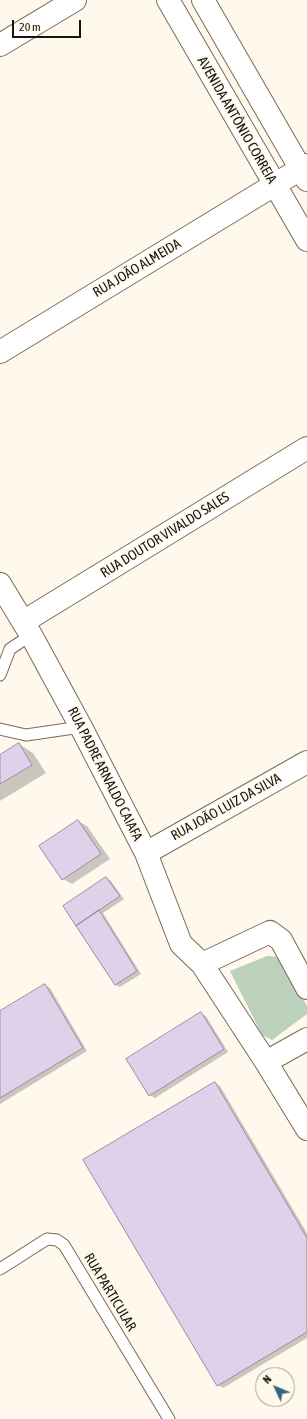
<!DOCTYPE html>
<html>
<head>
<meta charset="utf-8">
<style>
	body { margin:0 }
	#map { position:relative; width:307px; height:1419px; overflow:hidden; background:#fef8ed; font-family:"Asap Condensed",sans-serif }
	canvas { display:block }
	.north { position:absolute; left:255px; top:1367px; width:40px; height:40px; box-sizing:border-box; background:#fef8ed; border:1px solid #a39d93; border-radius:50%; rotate:314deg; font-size:11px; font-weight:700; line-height:16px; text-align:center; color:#1a150c }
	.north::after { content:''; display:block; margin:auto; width:14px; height:18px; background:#336683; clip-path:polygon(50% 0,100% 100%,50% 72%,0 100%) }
	.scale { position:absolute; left:12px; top:20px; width:69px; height:18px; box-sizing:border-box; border:2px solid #1a150c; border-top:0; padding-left:5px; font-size:12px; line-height:14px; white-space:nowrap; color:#1a150c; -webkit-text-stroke:3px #fef8ed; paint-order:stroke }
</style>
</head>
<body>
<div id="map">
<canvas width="307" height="1419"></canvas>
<div class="north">N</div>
<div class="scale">20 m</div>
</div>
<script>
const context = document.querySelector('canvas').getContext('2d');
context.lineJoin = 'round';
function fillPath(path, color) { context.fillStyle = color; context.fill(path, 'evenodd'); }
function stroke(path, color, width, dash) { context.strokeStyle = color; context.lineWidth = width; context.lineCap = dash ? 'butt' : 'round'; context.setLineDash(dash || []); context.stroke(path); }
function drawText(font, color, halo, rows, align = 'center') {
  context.font = font + ' "Asap Condensed",sans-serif'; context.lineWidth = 3; context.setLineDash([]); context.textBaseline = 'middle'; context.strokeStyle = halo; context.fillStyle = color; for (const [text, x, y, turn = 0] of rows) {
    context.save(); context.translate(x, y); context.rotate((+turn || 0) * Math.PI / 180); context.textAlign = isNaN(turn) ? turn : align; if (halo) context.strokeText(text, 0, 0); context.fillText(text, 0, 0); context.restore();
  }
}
const green = new Path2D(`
	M267,956L281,957L307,1006V1014L272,1040L262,1035L230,971Z`);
const shadow = new Path2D(`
	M19,744L33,753L46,773L0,801V756Z
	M78,821L87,826L110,859L72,884L63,879Z
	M107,878L111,881L124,899L103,913L141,974L120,987L115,985L64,907Z
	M45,985L50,988L87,1051L0,1104V1012Z
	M201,1014L206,1016L228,1052L155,1098L150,1095Z
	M215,1083L220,1086L307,1233V1338L223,1388L218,1385Z`);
const building = new Path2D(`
	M19,743L32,765L0,784V755Z
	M78,820L101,854L62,880L39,846Z
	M106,877L120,896L76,926L63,906Z
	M99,910L137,971L115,985L76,926Z
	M45,984L83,1048L0,1098V1011Z
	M201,1012L224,1049L149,1096L126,1059Z
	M215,1082L307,1238V1332L217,1386L83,1160Z`);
const lane = new Path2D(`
	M0,675L10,649L31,635
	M0,729L26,735L81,727
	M0,1269L47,1239L57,1240L64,1245L169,1419`);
const street = new Path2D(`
	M0,352L307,165
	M0,584L31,635L81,727L146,853L181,944L202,964L266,1062L307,1129
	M23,622L307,448
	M146,853L307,762
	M202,964L270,932L281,940L307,988
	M266,1062L307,1039`);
const secondary = new Path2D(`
	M168,0L307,240
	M203,0L307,180
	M0,45L75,0`);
const streetNames = [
	["AVENIDA ANTÔNIO CORREIA",237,120,60],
	["RUA JOÃO ALMEIDA",137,268,-31],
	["RUA DOUTOR VIVALDO SALES",165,535,-32],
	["RUA PADRE ARNALDO CAIAFA",105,774,63],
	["RUA JOÃO LUIZ DA SILVA",226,807,-29],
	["RUA PARTICULAR",110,1292,59]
];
fillPath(green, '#bbd1bb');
fillPath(shadow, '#0003');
fillPath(building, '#e0d0ea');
stroke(building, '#9b8ca4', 1);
stroke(lane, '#796b54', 13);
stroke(street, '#796b54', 24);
stroke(secondary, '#796b54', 24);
stroke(lane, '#fff', 11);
stroke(street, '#fff', 22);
stroke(secondary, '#fff', 22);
drawText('14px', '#1a150c', '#fef8ed', streetNames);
</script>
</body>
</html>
